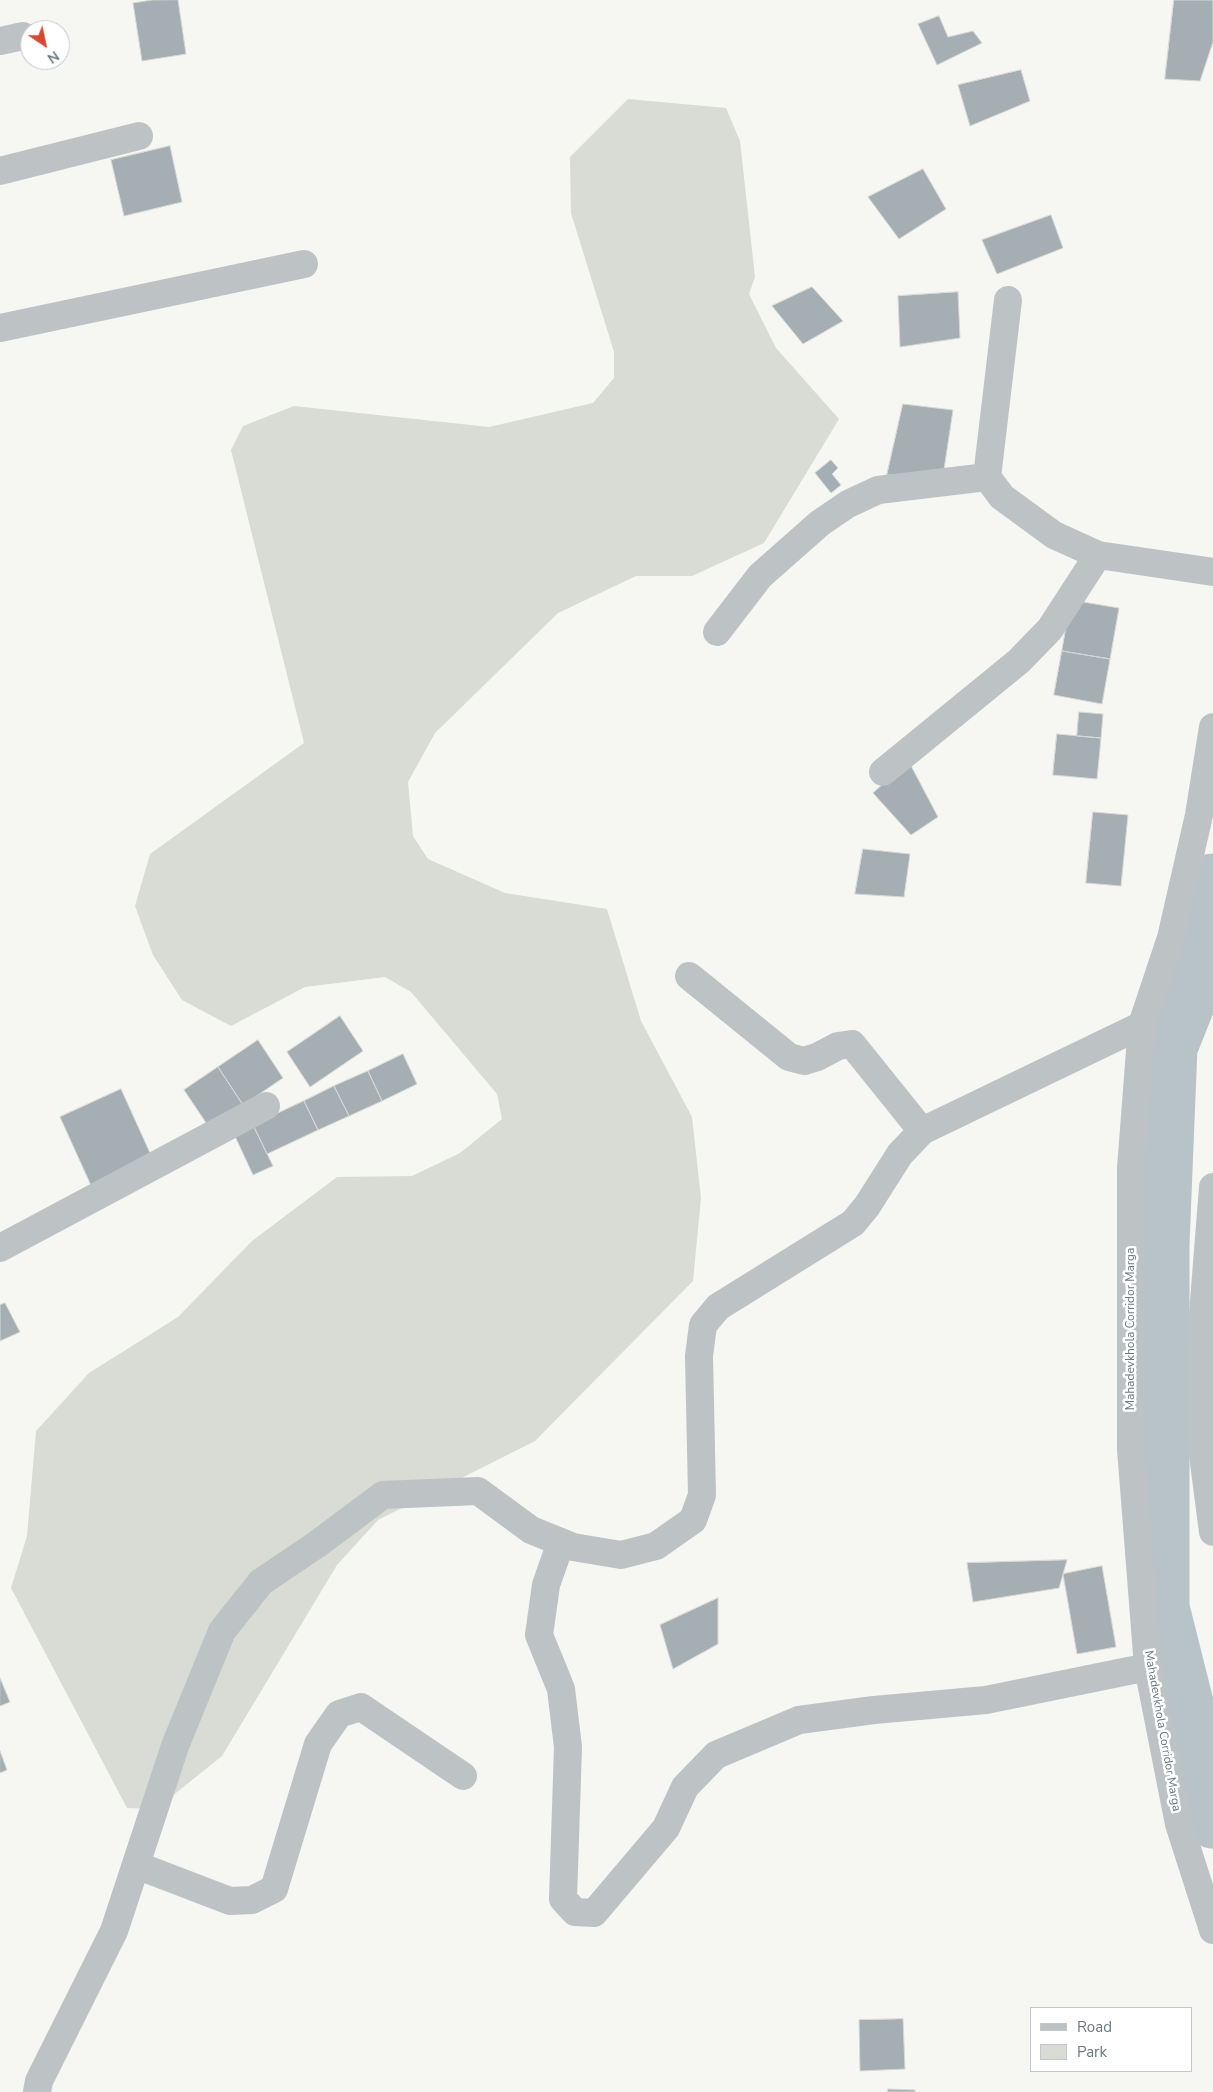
<!DOCTYPE html>
<html>
<head>
<meta charset="utf-8">
<style>
	body { margin:0 }
	#map { position:relative; width:1213px; height:2092px; overflow:hidden; background:#f6f6f3; font-family:"Nunito Sans",sans-serif }
	canvas { display:block }
	.legend { position:absolute; left:1030px; top:2007px; width:162px; height:65px; box-sizing:border-box; background:#fff; border:1px solid #c2c9cd; margin:0; padding:6px 9px; list-style:none; font-size:15px; color:#677982 }
	.legend li { display:flex; align-items:center; gap:10px; height:25px }
	.legend b { width:25px; border:1px solid #c2c9cd }
	.north { position:absolute; left:20px; top:20px; width:50px; height:50px; box-sizing:border-box; background:#fff; border:1px solid #c2c9cd; border-radius:50%; rotate:146deg; font-size:14px; font-weight:700; line-height:20px; text-align:center; color:#677982 }
	.north::after { content:''; display:block; margin:auto; width:18px; height:22px; background:#d54933; clip-path:polygon(50% 0,100% 100%,50% 72%,0 100%) }
</style>
</head>
<body>
<div id="map">
<canvas width="1213" height="2092"></canvas>
<ul class="legend">
<li><b style="height:6px;background:#bdc2c4"></b>Road</li>
<li><b style="height:14px;background:#d8dcd4"></b>Park</li>
</ul>
<div class="north">N</div>
</div>
<script>
const context = document.querySelector('canvas').getContext('2d');
context.lineJoin = 'round';
function fillPath(path, color) { context.fillStyle = color; context.fill(path, 'evenodd'); }
function stroke(path, color, width, dash) { context.strokeStyle = color; context.lineWidth = width; context.lineCap = dash ? 'butt' : 'round'; context.setLineDash(dash || []); context.stroke(path); }
function drawText(font, color, halo, rows, align = 'center') {
  context.font = font + ' "Nunito Sans",sans-serif'; context.lineWidth = 5; context.setLineDash([]); context.textBaseline = 'middle'; context.strokeStyle = halo; context.fillStyle = color; for (const [text, x, y, turn = 0] of rows) {
    context.save(); context.translate(x, y); context.rotate((+turn || 0) * Math.PI / 180); context.textAlign = isNaN(turn) ? turn : align; if (halo) context.strokeText(text, 0, 0); context.fillText(text, 0, 0); context.restore();
  }
}
const green = new Path2D(`
	M628,99L726,108L740,141L755,277L749,294L776,348L839,419L764,543L692,576H636L558,613L435,733L408,782L413,836L428,859L505,893L607,909L641,1021L692,1117L701,1198L693,1281L535,1441L378,1520L337,1565L222,1756L156,1809L127,1808L11,1588L27,1536L36,1431L89,1373L178,1317L252,1241L337,1177L412,1176L460,1153L502,1119L497,1094L411,992L385,977L305,987L231,1026L182,1000L153,955L135,906L150,854L304,743L231,450L243,426L294,406L489,427L593,403L614,378V352L571,213L570,157Z`);
const river = new Path2D(`
	M1213,883L1194,982L1168,1047L1160,1244V1608L1213,1819`);
const building = new Path2D(`
	M178,0L186,54L142,61L133,3L152,0Z
	M1174,0H1213V42L1200,81L1165,79Z
	M939,16L948,37L973,31L982,43L937,65L918,24Z
	M1021,70L1030,101L970,126L958,85Z
	M170,146L182,202L124,216L111,160Z
	M923,169L946,209L899,239L868,197Z
	M1051,215L1063,248L997,274L982,240Z
	M812,287L843,321L803,344L772,306Z
	M958,292L960,338L900,347L898,296Z
	M903,404L953,410L943,476L887,475Z
	M831,460L838,468L832,474L841,485L831,493L815,473Z
	M1071,600L1119,608L1110,659L1062,651Z
	M1062,651L1110,659L1102,704L1054,695Z
	M1079,712L1103,714L1101,738L1077,736Z
	M1057,734L1101,738L1097,779L1053,775Z
	M909,762L938,817L911,835L873,793Z
	M1093,812L1128,815L1121,886L1086,883Z
	M863,849L910,854L904,897L855,894Z
	M340,1016L363,1051L310,1087L287,1052Z
	M258,1040L283,1078L243,1105L218,1067Z
	M403,1054L417,1084L382,1101L368,1071Z
	M218,1067L243,1105L209,1127L184,1090Z
	M368,1071L382,1101L349,1116L334,1086Z
	M334,1086L349,1116L318,1130L304,1101Z
	M121,1089L155,1164L94,1192L60,1117Z
	M304,1101L318,1130L267,1154L253,1125Z
	M253,1125L273,1166L253,1175L234,1134Z
	M5,1303L20,1332L0,1341V1305Z
	M1067,1560L1059,1588L973,1602L967,1563Z
	M1102,1566L1116,1647L1077,1654L1063,1574Z
	M718,1598V1644L673,1669L660,1625Z
	M0,1678L10,1702L0,1706Z
	M0,1751L7,1770L0,1773Z
	M903,2019L905,2069L860,2071L859,2020Z
	M888,2089L915,2090V2092H888Z`);
const street = new Path2D(`
	M0,41L23,36
	M0,171L139,136
	M1008,300L987,477L1002,497L1054,535L1098,555L1213,572
	M0,328L304,264
	M717,632L760,576L820,523L848,504L878,490L987,477
	M1213,727L1199,815L1171,938L1142,1025L1131,1168V1449L1148,1667L1179,1824L1213,1930
	M883,772L1019,661L1050,629L1098,555
	M689,976L789,1057L804,1061L817,1057L838,1046L852,1044L922,1131
	M1213,1187L1200,1352V1432L1213,1532
	M0,1248L266,1106
	M561,1542L546,1585L539,1635L561,1689L568,1747L563,1899L575,1912L594,1913L666,1828L685,1787L716,1755L799,1720L874,1710L986,1700L1148,1667
	M136,1865L230,1901L252,1900L274,1889L318,1744L339,1714L361,1707L463,1776
	M37,2092L39,2081L114,1931L175,1746L222,1631L261,1582L316,1545L383,1495L478,1491L531,1530L573,1547L621,1555L656,1546L693,1520L702,1495L699,1356L703,1325L718,1307L853,1223L867,1206L900,1154L922,1131L1142,1025`);
const streetNames = [
	["Mahadevkhola Corridor Marga",1131,1329,-90],
	["Mahadevkhola Corridor Marga",1162,1731,80]
];
fillPath(green, '#d8dcd4');
stroke(river, '#b7c3c6', 59);
fillPath(building, '#a5aeb2');
stroke(building, '#d7d7d5', 1);
stroke(street, '#bdc2c4', 28);
drawText('12px', '#677982', '#fff', streetNames);
</script>
</body>
</html>
